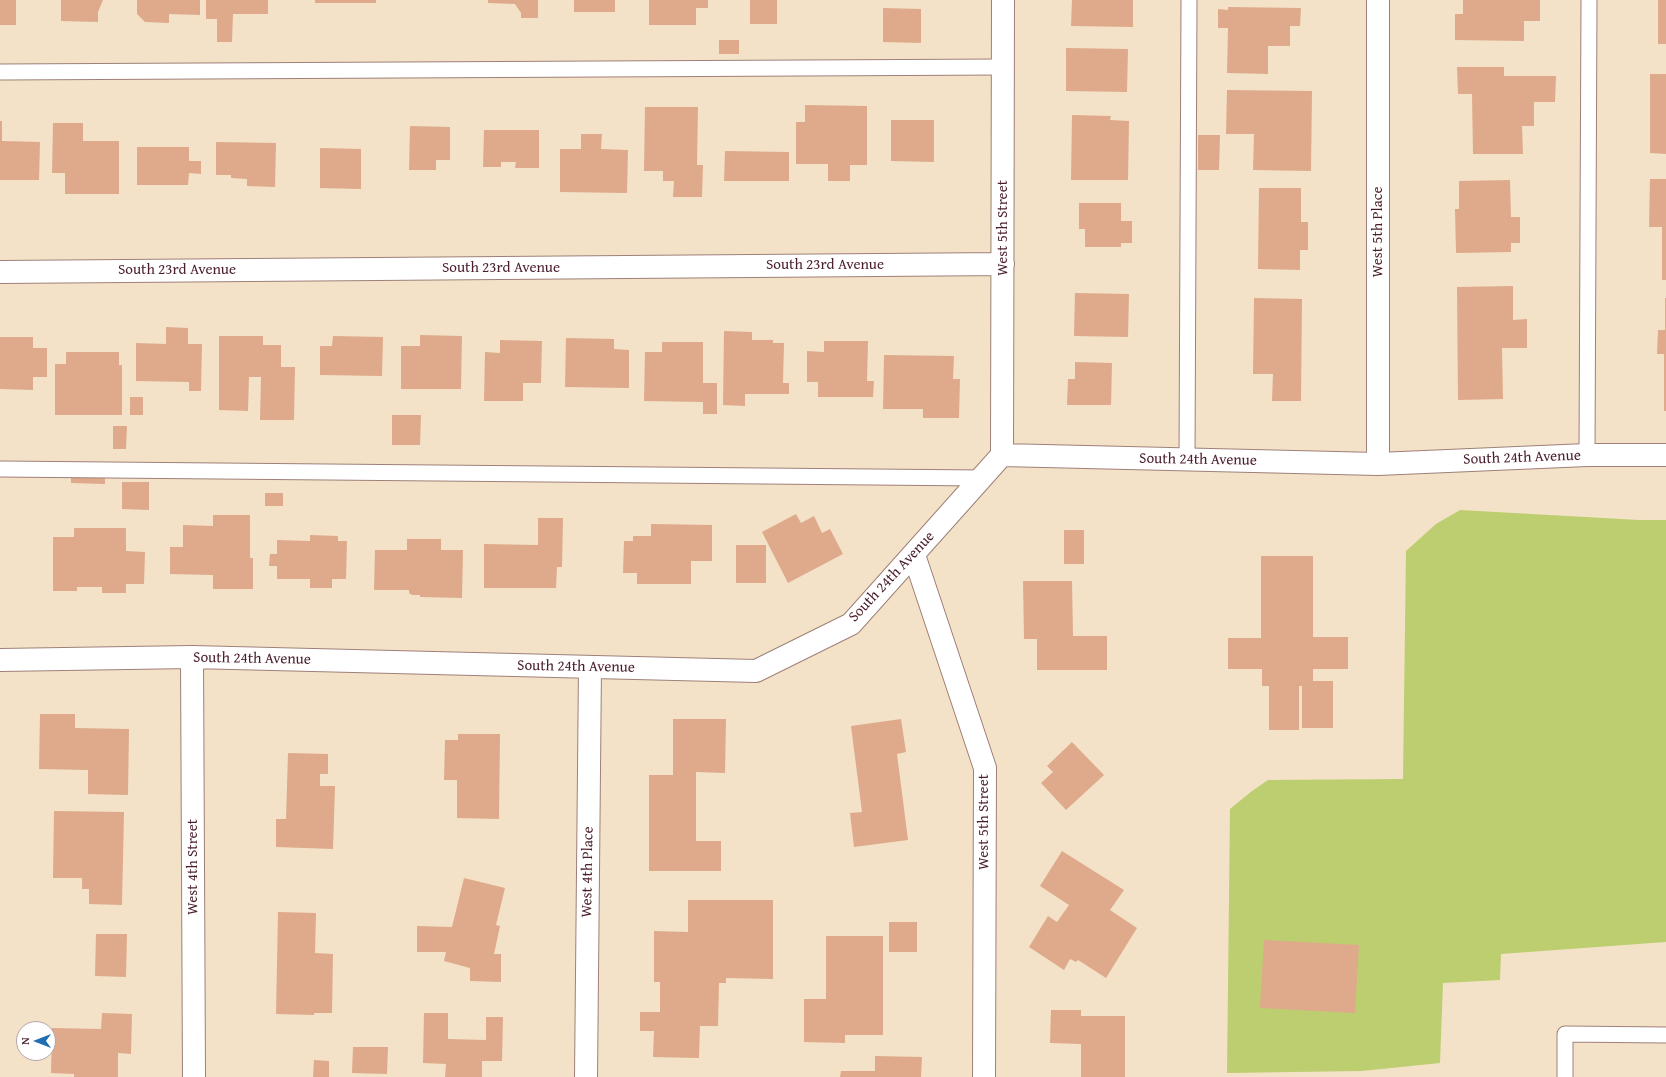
<!DOCTYPE html>
<html>
<head>
<meta charset="utf-8">
<style>
	body { margin:0 }
	#map { position:relative; width:1666px; height:1077px; overflow:hidden; background:#f3e2c7; font-family:"Gentium Book Plus",serif }
	canvas { display:block }
	.north { position:absolute; left:16px; top:1021px; width:40px; height:40px; box-sizing:border-box; background:#fff; border:1px solid #b7a5aa; border-radius:50%; rotate:270deg; font-size:11px; font-weight:700; line-height:16px; text-align:center; color:#4a1f2b }
	.north::after { content:''; display:block; margin:auto; width:14px; height:18px; background:#1f6fb2; clip-path:polygon(50% 0,100% 100%,50% 72%,0 100%) }
</style>
</head>
<body>
<div id="map">
<canvas width="1666" height="1077"></canvas>
<div class="north">N</div>
</div>
<script>
const context = document.querySelector('canvas').getContext('2d');
context.lineJoin = 'round';
function fillPath(path, color) { context.fillStyle = color; context.fill(path, 'evenodd'); }
function stroke(path, color, width, dash) { context.strokeStyle = color; context.lineWidth = width; context.lineCap = dash ? 'butt' : 'round'; context.setLineDash(dash || []); context.stroke(path); }
function drawText(font, color, halo, rows, align = 'center') {
  context.font = font + ' "Gentium Book Plus",serif'; context.lineWidth = 3; context.setLineDash([]); context.textBaseline = 'middle'; context.strokeStyle = halo; context.fillStyle = color; for (const [text, x, y, turn = 0] of rows) {
    context.save(); context.translate(x, y); context.rotate((+turn || 0) * Math.PI / 180); context.textAlign = isNaN(turn) ? turn : align; if (halo) context.strokeText(text, 0, 0); context.fillText(text, 0, 0); context.restore();
  }
}
const green = new Path2D(`
	M1460,510L1639,520H1666V942L1501,954L1500,980L1443,983L1440,1063L1362,1071L1227,1073L1230,809L1252,791L1268,780L1403,779L1406,551L1436,524Z`);
const building = new Path2D(`
	M0,0H16V25H0Z
	M61,0H103L98,12V22L61,21Z
	M137,0H200V15L169,14V23L145,22L137,14Z
	M206,0H268V14H233L232,42H217V19H206Z
	M315,0H376V3H315Z
	M488,0H538V18H521V13L515,4L488,3Z
	M574,0H615V12H574Z
	M649,0H708V8H696V25H649Z
	M750,0H777V24H750Z
	M1072,0H1133V27L1071,26Z
	M1463,0H1540V21H1524V41L1455,40V14H1463Z
	M1658,0H1666V44H1658Z
	M1228,7L1301,8L1300,26H1290V46H1268V74L1227,73L1228,28H1218V9L1228,10Z
	M883,8L921,9V43L883,42Z
	M719,40H739V54H719Z
	M1066,48L1128,49L1127,92L1066,91Z
	M1457,67H1504V76H1556L1555,102H1534V126H1522L1523,154H1473L1472,94H1458Z
	M1650,74H1666V154L1650,153Z
	M1227,90L1312,91L1311,171L1253,170L1254,134H1226Z
	M805,105L867,106V165H850V181H828V164H796V122H805Z
	M645,107H698L697,165H703L702,197H673L674,181H663V171H644Z
	M1072,115L1111,116L1110,120L1129,121L1128,180H1071Z
	M891,120H934V162L891,161Z
	M0,121H2V141L40,142L39,180H0Z
	M53,123H83V141H119V194H65V173H52Z
	M410,126L450,127V160H436V170H409Z
	M484,130H539V168H515L516,162H501V167H483Z
	M581,134H602L601,149L628,150L627,193L560,192V149H581Z
	M1198,135H1220L1219,170H1198Z
	M216,142L276,143L275,187L247,186V179L231,178V175H216Z
	M137,147H189V161H201V174L189,173L188,185H137Z
	M320,148L361,149V189L320,188Z
	M725,151L789,152V181H724Z
	M1650,179H1666V280H1662V227H1649Z
	M1510,180L1511,217H1520V243H1511V252L1456,253L1455,209H1459V181Z
	M1259,188H1301V222H1308V250H1300V270L1258,269Z
	M1079,203H1121V221H1132V243H1121V247H1085V229H1079Z
	M1513,286V320L1527,319V348H1502L1503,399L1458,400L1457,287Z
	M1075,293L1129,294L1128,337L1074,336Z
	M1254,298L1302,299L1301,401H1272L1273,374H1253Z
	M1665,298H1666V411H1664V354H1657L1658,330H1665Z
	M166,327L188,328V344H202L201,391H189V382L136,381V343L166,344Z
	M724,331L752,332V340H773V343H784L783,383H789V394H745V406L723,405Z
	M420,335L462,336L461,389H401V346H420Z
	M219,336H263V345H281V367H295L294,420H260L261,377H249L248,411L219,410Z
	M333,336L383,337L382,376L320,375V346H332Z
	M0,337H33V348H47V377H33V390L0,389Z
	M566,338L614,339V349L629,350V388L565,387Z
	M500,340L542,341L541,383H523V401H484L485,352L500,353Z
	M824,341H868L867,381H874L873,397H818V382H807V351L824,352Z
	M662,342H703V383H717V414H703V402L644,401L645,352H662Z
	M66,352H119V365H122V415H55V364H66Z
	M884,355L954,356L953,379H960L959,418H923V409H883Z
	M1075,362L1112,363L1111,405H1067L1068,379H1075Z
	M130,397H143V415H130Z
	M392,415H421L420,445H392Z
	M113,426H127L126,449H113Z
	M71,472H105V484L71,483Z
	M122,482H149V510L122,509Z
	M265,493H283V506H265Z
	M796,514L801,523L814,516L822,533L830,529L843,554L788,583L762,532Z
	M213,515H250V558H253V589H213V575L170,574V547H183V525L213,526Z
	M538,518H563L562,567H557L556,588H484V544L538,545Z
	M651,524L712,525V561H691V584H637V573H623L624,541H633V536H651Z
	M74,528H126V551L145,552L144,584H126V593H102V587H77V591H53V537H74Z
	M1064,530H1084V564H1064Z
	M310,535L338,536V541H347L346,579H332V588H310V579H277V566H269L270,554H277V540L310,541Z
	M407,539H441V550H463L462,598L420,597V595H412L409,593V590H374L375,550H407Z
	M736,545H766V583H736Z
	M1261,556H1313V637H1348V669H1313V681H1333V728H1302V686H1299V730H1269V686H1262V669H1228V638H1261Z
	M1023,581H1072L1073,636H1107V670H1037V639H1024Z
	M40,714H75V728L129,729L128,795L88,794V770L39,769Z
	M673,719H726L725,773L696,772V841H721V871H649V775H673Z
	M901,719L906,752L897,754L908,840L854,847L850,813L862,812L851,726Z
	M458,734H500L499,819L457,818V780H444L445,740H458Z
	M1072,742L1104,775L1066,810L1041,783L1053,772L1047,766Z
	M288,753L328,754V774H320V786H335L333,849L276,847V819H286Z
	M54,811L124,812L122,905L89,904V889H82V878H53Z
	M1062,851L1124,890L1110,910L1137,928L1106,978L1078,960L1076,962L1070,959L1064,970L1029,947L1048,916L1057,922L1069,905L1040,886Z
	M464,878L505,888L496,925L500,926L494,954H501V982L470,981V968L444,961L446,952H417V926L452,927Z
	M688,900H773V979L726,978V983H719L718,1026H700L699,1058L653,1057L654,1031H640V1012H660V982H654V931L688,932Z
	M278,912L316,913L315,953L333,954L332,1013H314V1015L276,1014Z
	M889,922H917V952H889Z
	M96,934H127L126,977L95,976Z
	M826,936H883V1035H845V1043L804,1042V999H826Z
	M1264,940L1359,945L1355,1013L1260,1008Z
	M1051,1010H1081V1016H1125V1077H1081V1044L1050,1043Z
	M102,1013L132,1014L131,1054L118,1053V1077H74V1074L51,1073L52,1028L101,1029Z
	M424,1013H448V1039L486,1040V1017H503L502,1061H482V1077H445L446,1064L423,1063Z
	M353,1047H388L387,1074L352,1073Z
	M875,1056L922,1057L921,1077H840L841,1071H875Z
	M314,1060L329,1061V1077H313Z`);
const lane = new Path2D(`
	M0,72L1003,67
	M1587,455L1589,0
	M1187,459L1189,0
	M0,469L982,478
	M1565,1077V1034L1666,1035`);
const street = new Path2D(`
	M0,272L1003,264
	M1002,455L1003,0
	M1378,464V0
	M914,555L985,768L984,1077
	M192,657L194,1077
	M0,660L192,657L756,671L851,624L1002,455L1378,464L1587,455H1666
	M586,1077L590,667`);
const streetNames = [
	["West 5th Street",1003,228,-90],
	["West 5th Place",1378,232,-90],
	["South 23rd Avenue",825,265],
	["South 23rd Avenue",501,268],
	["South 23rd Avenue",177,270],
	["South 24th Avenue",1522,458,-2],
	["South 24th Avenue",1198,460,1],
	["South 24th Avenue",892,577,-47],
	["South 24th Avenue",252,659,1],
	["South 24th Avenue",576,667,1],
	["West 5th Street",984,822,-90],
	["West 4th Street",193,867,-90],
	["West 4th Place",588,872,-89]
];
fillPath(green, '#bdce70');
fillPath(building, '#deaa8b');
stroke(lane, '#9e8079', 17);
stroke(street, '#9e8079', 24);
stroke(lane, '#fff', 15);
stroke(street, '#fff', 22);
drawText('15px', '#4a1f2b', '#fff', streetNames);
</script>
</body>
</html>
